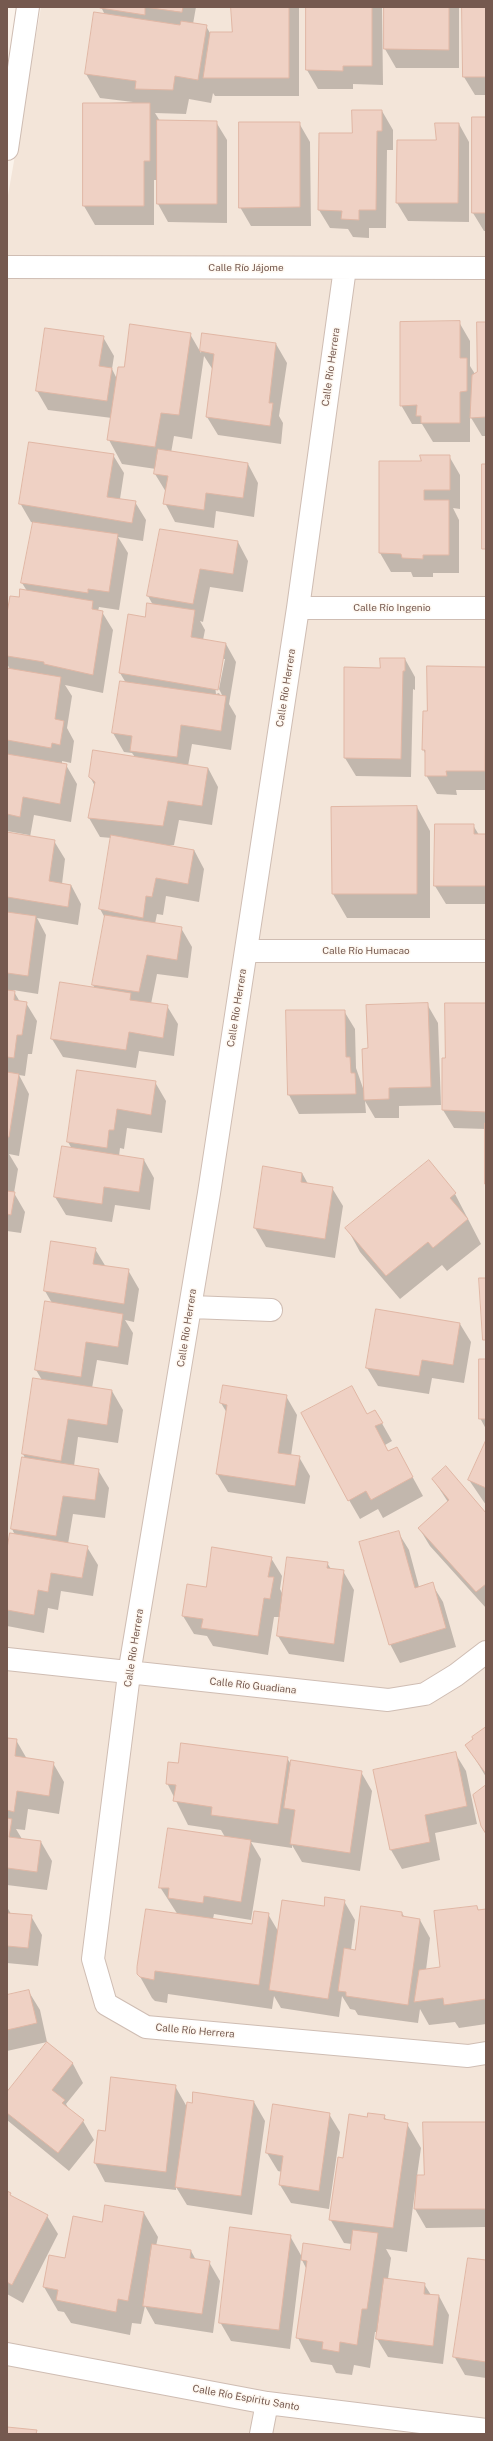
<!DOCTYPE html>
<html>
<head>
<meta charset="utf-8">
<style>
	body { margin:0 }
	#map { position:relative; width:493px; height:2441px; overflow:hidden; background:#fbf3eb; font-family:"Public Sans",sans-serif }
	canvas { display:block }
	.frame { position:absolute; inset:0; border:8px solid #75594f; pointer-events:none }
</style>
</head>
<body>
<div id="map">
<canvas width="493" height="2441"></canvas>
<div class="frame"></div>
</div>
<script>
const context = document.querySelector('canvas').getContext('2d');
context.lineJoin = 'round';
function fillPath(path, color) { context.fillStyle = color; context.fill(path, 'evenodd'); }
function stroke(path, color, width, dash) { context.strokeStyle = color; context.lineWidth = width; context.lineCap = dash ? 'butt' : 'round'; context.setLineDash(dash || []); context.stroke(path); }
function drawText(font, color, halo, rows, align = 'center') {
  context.font = font + ' "Public Sans",sans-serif'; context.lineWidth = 3; context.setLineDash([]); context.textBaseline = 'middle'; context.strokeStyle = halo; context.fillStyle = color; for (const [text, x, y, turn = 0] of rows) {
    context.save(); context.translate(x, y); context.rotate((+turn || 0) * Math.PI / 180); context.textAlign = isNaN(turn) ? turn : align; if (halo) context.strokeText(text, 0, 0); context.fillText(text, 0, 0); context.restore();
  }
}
const residential = new Path2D(`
	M41,7H486V2434H7V201Z`);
const shadow = new Path2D(`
	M101,7H196L193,24L206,26L210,33H233L232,7H299V96H215L213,93L211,103L189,99L186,114L155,113L160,121L216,122L227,140V223L168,222L158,204V180H154V225H95L84,206V104L133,102L100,98L86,74L105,15Z
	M307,7H382L383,85L353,84V89H318L307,70Z
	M385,7H459V68H396L385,49Z
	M463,7H486V95H475L464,77Z
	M382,111L393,130V150H387L386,228H369V238L353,237L348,229L330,228L319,210L353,134Z
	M486,118V231H484L473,213Z
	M299,123L310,142L311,226H251L240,207Z
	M459,124L469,142V222L408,221L397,203L437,141Z
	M459,322L470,341V366L475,374L478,373L486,323V436H482L470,416V442H433L422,424H412L401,405Z
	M190,334L201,353L203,334L276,344L287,363L279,416L283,423L281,444L218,435L207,417L213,370L204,356L192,439L174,436L171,453L248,464L258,483L254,517L216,511L214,528L175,522L165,503L166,492L155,474L156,469L122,464L109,440L112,418L48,410L37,391L103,337L114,356L112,369L117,379L125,368Z
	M113,455L124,473L120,499L135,502L146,520L143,541L118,537L128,553L119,610L99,607L98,611L102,612L113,630L103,693L65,685L72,696L67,728L74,741L71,763L62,761V764L66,765L77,784L71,822L34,815L30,837L54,841L65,859L62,884L71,885L81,904L78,925L37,918L46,935L38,994L13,990L20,1002L26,1003L37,1021L32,1054H28L25,1076L19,1075L29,1094L19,1156L9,1154L18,1169L14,1193L25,1212L21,1233L7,1231V833L29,837V835L7,831V669H10L7,664V620L20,598L27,591L22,583L34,523L31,522L20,503Z
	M449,456L460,475V509L453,508L459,520V573H433V577H413L411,572H391L380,553V462H422Z
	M238,542L248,561L243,592L210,587L203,622L200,621L205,630L203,640L226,644L236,662L229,704L236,716L231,750L192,744L188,766L208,768L218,787L212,825L179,820L174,845L167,846L194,850L204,869L199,902L166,896L163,915L157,914L155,924L181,928L192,947L188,978L157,974L151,1004L167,1006L178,1024L174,1056L139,1051L136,1068L63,1057L52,1039L95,989L93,985L105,918L100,909L112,838L100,837L89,818L95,786L90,777L135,757L132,753L124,752L113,733L121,682L126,683L120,673L153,605L148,596ZM223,659H225L219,689L223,697H221L219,693L216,694L215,686Z
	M405,659L415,677V690L413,689L411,777L356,776L345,758L381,669Z
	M428,667L486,668V790H456L457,795L437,794L426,775V755L423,749L428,712Z
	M417,807L430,831V918H347L333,894Z
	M473,825L479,835H486V904H446L435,886Z
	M427,1004L438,1023L441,1105L399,1106V1118H375L365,1101L366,1113L299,1114L289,1095L344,1011L355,1029L356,1068L364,1091L369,1049Z
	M486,1004V1129L454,1128L443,1110L446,1059Z
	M155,1082L166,1101L162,1133L127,1128L124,1149L120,1148L119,1156L144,1160L154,1178L150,1210L115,1205L112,1222L66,1215L55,1197L72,1149L68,1142Z
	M264,1167L302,1173L308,1184L332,1188L343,1206L335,1258L266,1247L255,1228Z
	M455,1194L481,1244L447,1271L442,1265L400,1299L360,1252L347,1228Z
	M52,1242L95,1249L106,1267L128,1270L139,1289L134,1322L125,1320L133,1333L128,1365L97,1360L92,1388L112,1391L123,1410L118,1443L78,1437L74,1466L98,1470L109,1488L105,1518L73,1514L68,1544L87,1547L98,1565L93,1596L61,1591L58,1610L48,1608L44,1633L7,1626V1556L15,1535L12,1529L25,1458L23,1454L34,1379L42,1380L36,1370L52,1303L45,1291Z
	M460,1324L471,1342L464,1383L432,1378L429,1394L378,1386L367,1368Z
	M486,1360V1429L480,1418Z
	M286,1396L297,1415L291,1456L299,1457L310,1476L305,1504L228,1492L217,1474L227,1413L221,1403Z
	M375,1411L392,1441L385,1445L388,1452L407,1467L423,1496L383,1518L378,1509L360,1519L349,1500Z
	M486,1443V1505L469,1480Z
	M433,1479L486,1515V1608L430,1546L419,1528L448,1502Z
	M398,1532L409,1550L419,1587L432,1584L443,1602L456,1647L400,1663L390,1644Z
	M271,1558L282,1576L280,1589L283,1595L327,1563L331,1569L343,1571L354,1590L344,1662L289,1654L278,1636L280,1617H274L268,1655L213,1646L207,1636L194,1634L183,1616L207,1588Z
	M486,1728V1777L467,1745Z
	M7,1739L16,1740L27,1759L53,1763L64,1782L59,1814L28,1809L25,1830L16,1829L22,1839L41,1842L52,1861L47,1890L7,1885Z
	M455,1753L466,1771L477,1824L435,1833L440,1860L402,1869L391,1850L374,1771Z
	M287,1758L292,1766L361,1772L372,1791L360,1871L302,1862L292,1845V1848L251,1842L261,1859L251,1920L214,1914L213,1919L253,1925L268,1914L278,1931L325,1907L344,1901L355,1920L351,1950L356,1951L402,1913L405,1918L420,1920L430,1938L426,1970L441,1968L477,1907L479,1911L486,1910V2024L459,2028L455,2022L429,2025L420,2009L418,2023L358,2015L355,2010L350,2009L342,1996L339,2017L281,2008L274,1996L272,2009L168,1994L167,2003L155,2001L152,1998L138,1973L178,1915L160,1887L225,1837L221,1830L188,1825L167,1783L179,1764Z
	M7,1886L8,1888L7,1900Z
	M7,1907L11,1914L31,1916L42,1935L38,1966L7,1963Z
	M29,1992L40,2010L47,2042L7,2051V1996Z
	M47,2043L73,2064L83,2083L66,2104L70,2111L83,2121L94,2140L69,2171L7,2120V2094Z
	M175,2086L187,2107L193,2105L254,2102L265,2121L252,2215L187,2205L176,2187V2190L105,2182L95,2163L106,2132Z
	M329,2114L340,2132L329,2209L291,2203L280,2185L282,2172L278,2171L267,2153Z
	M384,2116L387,2121L407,2124L421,2148L417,2176H425L486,2123V2227L426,2228L415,2209V2191L407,2252L386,2249L391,2258L388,2279L424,2284L431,2295L439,2296L449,2315L443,2364L388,2357L377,2339L378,2332H375L370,2368L354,2365L352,2375L336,2373L332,2365L311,2362L298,2338L307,2270L301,2258L290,2349L231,2341L220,2322L290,2236L302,2257L351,2252L352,2244L344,2243L330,2219L344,2160L368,2118Z
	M7,2194L47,2216L58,2234L23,2303L7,2294Z
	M106,2206L144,2213L158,2237L156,2246L191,2251L196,2260L209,2262L220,2281L213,2333L155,2324L145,2306L141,2324L132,2323L130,2335L71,2323L64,2312L58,2311L44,2287L65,2259L102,2223Z
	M486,2261V2378L465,2375L454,2356Z`);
const building = new Path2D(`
	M100,7H145V15L100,8Z
	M145,7H183L182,12Z
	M231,7H289V78H203L210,32H232Z
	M306,7H372V66H343V71L306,70Z
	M384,7H449V50L384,49Z
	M462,7H486V77H463Z
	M94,12L180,25L181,21L207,25L198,80L175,76L173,90L135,89L136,81L85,74Z
	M83,103H150V161H144V206H83Z
	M352,110H382V131H377L376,210H359V220L341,219L342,211L318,210L319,133H352Z
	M472,117H486V213H472Z
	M157,120L217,121V204H157Z
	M239,122H300V207L239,208Z
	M435,123H459L458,203H396L397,140H436Z
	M460,321V358H467V391L460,392V423H421V416H416L417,405L400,406V322Z
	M477,322H486V417L470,418L472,375L477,372Z
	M130,324L191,333L179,415L161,413L155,447L107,440L118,367H124Z
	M45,328L104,336L99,366L112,368L107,401L36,391Z
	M202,333L276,343L269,403H273L270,426L206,417L214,354L200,351Z
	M29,442L114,454L107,497L136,501L132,523L19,504Z
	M158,449L248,463L243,498L206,493L204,510L163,504L168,476L154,474Z
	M420,455H450V490H424V500H449V555H423V559L402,558L401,554L379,553V461H421Z
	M482,464H486V549H482Z
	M33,522L118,534L109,592L88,589V593L21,583Z
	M160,529L238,541L233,574L200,569L193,604L147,596Z
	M20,589L93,601L92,609L103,611L93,675L44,664V662L7,656V613L10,596L19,597Z
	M147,603L195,610L191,637L226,643L218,690L119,673L128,614L145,617Z
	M380,658H405V671H403L401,759L344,758V667L380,668Z
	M427,666L486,667L485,771H446L447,776H425V750H422L423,711H427Z
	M7,668L61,677L55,719L64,721L60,745L52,743L51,748L7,740Z
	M120,681L226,696L221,731L181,725L177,757L130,751L132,736L112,733Z
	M93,750L208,768L202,806L168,801L163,826L88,818L95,782L89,777Z
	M7,754L67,764L60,804L23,797L20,817L7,814Z
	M417,806V894H332L331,807Z
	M435,824H474V834H486V886H434Z
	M7,832L55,840L49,881L71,885L68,907L7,897Z
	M111,835L194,850L188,884L156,878L152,897L146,896L143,918L99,909Z
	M7,912L36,916L28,976L7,973Z
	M105,915L182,927L177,960L147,955L139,992L92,985Z
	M60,982L131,993L130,1000L168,1005L163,1038L129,1032L126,1050L51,1039Z
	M7,990L15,991L14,1000L27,1002L22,1035H17L14,1058L7,1057Z
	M428,1003L431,1087L389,1088V1099L364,1100L362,1049L368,1048L366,1005Z
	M445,1003H486V1112L442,1110V1058H445Z
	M286,1010H345L346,1057H350L351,1073H355L356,1094L288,1095Z
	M77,1070L156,1081L151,1115L117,1109L114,1130H109L107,1148L67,1142Z
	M7,1072L19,1074L9,1137H7Z
	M485,1123H486V1184H485Z
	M62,1146L144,1159L139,1192L104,1187L102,1204L54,1197Z
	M429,1160L456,1193L450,1198L468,1219L433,1248L428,1242L386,1276L345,1228Z
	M263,1166L302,1173L301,1182L333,1187L325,1239L254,1228Z
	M7,1191L15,1192L11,1215L7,1214Z
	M51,1241L96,1248L93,1264L129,1269L124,1304L44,1291Z
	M479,1278H486V1340H483Z
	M45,1301L123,1314L118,1347L86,1342L81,1377L35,1370Z
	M376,1309L460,1323L453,1365L422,1360L419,1376L366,1368Z
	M479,1359H486V1419H479Z
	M33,1378L112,1390L107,1425L68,1419L61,1461L22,1454Z
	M223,1385L287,1395L278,1453L300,1456L295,1486L216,1474L227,1405L220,1403Z
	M352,1386L367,1414L375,1410L383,1423L375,1426L388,1451L397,1447L413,1477L371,1500L366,1491L348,1501L301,1413Z
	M486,1440V1488L468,1480Z
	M22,1457L99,1469L95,1500L63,1496L56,1536L11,1529Z
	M446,1466L486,1513V1584L476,1592L418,1528L449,1500L432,1479Z
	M399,1531L415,1588L433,1582L446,1628L389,1645L359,1542Z
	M10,1533L88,1546L82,1578L51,1573L48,1592L38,1590L34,1615L7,1610V1549Z
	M212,1547L272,1557L268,1577H274L270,1599L264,1598L258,1636L201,1628L203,1619L182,1616L187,1584L206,1587Z
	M287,1557L328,1562L327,1568L344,1570L334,1644L277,1636Z
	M486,1727V1774L465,1745L473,1739L472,1737Z
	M7,1738L17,1739L15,1756L54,1762L49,1796L17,1791L14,1812L7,1810Z
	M181,1743L288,1757L278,1824L211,1815L212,1807L173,1801L176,1785L166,1784L168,1762L178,1763Z
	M456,1752L467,1806L425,1815L430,1842L390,1850L373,1770Z
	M291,1760L362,1771L350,1853L290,1844L295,1810L284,1808Z
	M486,1785V1834L481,1826L473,1795Z
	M7,1818L12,1819L9,1837L41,1841L37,1872L7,1868Z
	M168,1828L251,1840L241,1902L204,1896L203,1903L168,1898L169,1888H159Z
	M325,1897L345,1900L328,1999L269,1990L282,1900L324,1906Z
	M361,1906L402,1912V1916L420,1919L408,2005L346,1996V1992L338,1991L344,1948L355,1950Z
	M477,1906L478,1910L486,1909V1999L444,2005L443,1998L414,2002L419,1970L440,1967L434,1911Z
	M146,1909L252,1924L254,1911L269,1913L259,1985L155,1971L154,1980L140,1977L137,1974V1967Z
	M7,1913L32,1915L28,1948L7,1946Z
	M29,1990L37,2023L7,2030V1995Z
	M47,2042L73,2063L52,2090L65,2100L62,2103L84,2120L58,2153L7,2113V2092Z
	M111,2077L176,2085L166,2172L94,2163L98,2130L105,2131Z
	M193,2092L254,2101L241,2196L175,2187L187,2102L192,2103Z
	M273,2104L330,2113L319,2191L279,2185L283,2156L266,2153Z
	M368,2113L385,2115L384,2119L408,2123L393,2228L329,2220L338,2157L343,2158L349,2114L367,2117Z
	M423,2122H486V2209H414L417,2175H424Z
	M7,2191L11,2193L10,2195L48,2215L12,2285L7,2282Z
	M105,2205L144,2212L128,2301L118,2299L116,2312L56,2300L58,2290L43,2287L49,2255L65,2258L73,2216L102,2222Z
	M230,2227L291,2235L279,2330L219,2323Z
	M353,2230L378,2233L367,2309H362L357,2345L340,2342L339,2352L322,2349L323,2342L296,2338L307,2261L301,2260L303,2243L350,2250Z
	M152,2244L191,2250L190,2258L210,2261L202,2314L143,2306Z
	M468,2258L486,2260V2362L453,2357Z
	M384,2278L425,2283L424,2294L439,2295L433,2346L376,2339Z
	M7,2427L37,2430L36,2434H7Z`);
const minor = new Path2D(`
	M7,149L28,7
	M7,267L486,268
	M345,268L298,608L209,1193L129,1674L93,1959L106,2004L146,2027L468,2056L486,2053
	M298,608H486
	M246,951H486
	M191,1307L271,1310
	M7,1659L388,1700L425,1694L456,1675L486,1652
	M7,2354L267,2403L486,2430
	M261,2434L267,2403`);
const streetNames = [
	["Calle Río Jájome",246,268],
	["Calle Río Herrera",331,367,-82],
	["Calle Río Ingenio",392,608],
	["Calle Río Herrera",286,688,-81],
	["Calle Río Humacao",366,951],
	["Calle Río Herrera",237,1008,-81],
	["Calle Río Herrera",187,1328,-81],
	["Calle Río Herrera",134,1648,-81],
	["Calle Río Guadiana",253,1686,6],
	["Calle Río Herrera",195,2031,5],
	["Calle Río Espíritu Santo",246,2398,10]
];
fillPath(residential, '#f3e5d9');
fillPath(shadow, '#0003');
fillPath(building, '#efd1c4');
stroke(building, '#e1b7a5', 1);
stroke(minor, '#cfbdb3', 24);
stroke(minor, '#fff', 22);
drawText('10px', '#75594f', '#fef8f1', streetNames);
</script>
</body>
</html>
